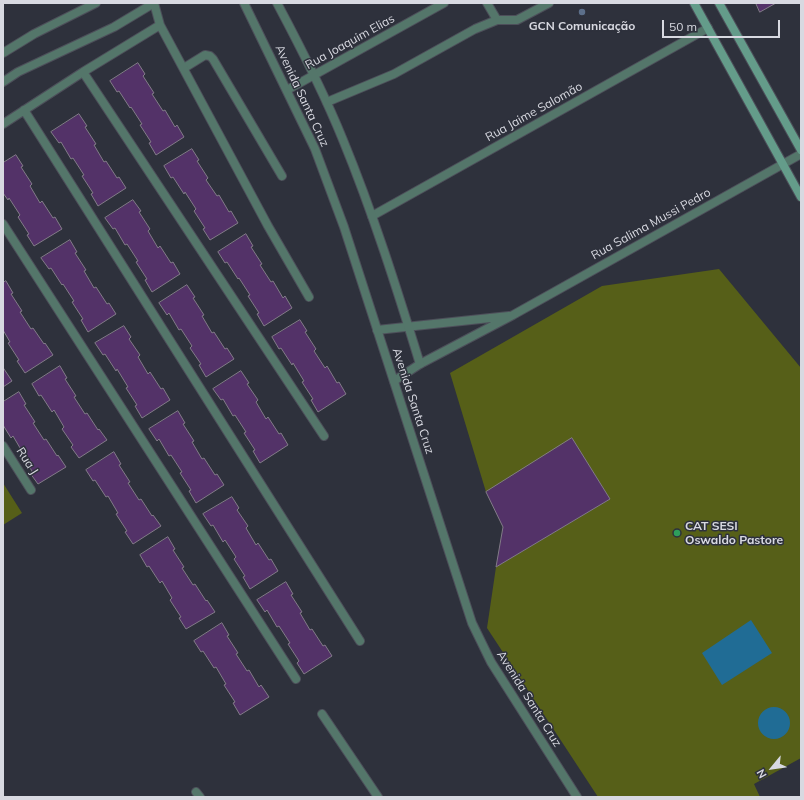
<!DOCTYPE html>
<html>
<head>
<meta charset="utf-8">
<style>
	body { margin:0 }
	#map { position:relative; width:804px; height:800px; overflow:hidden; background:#2e313c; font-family:Mulish,sans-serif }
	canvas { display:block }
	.frame { position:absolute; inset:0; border:4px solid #d8d9e1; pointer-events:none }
	.north { position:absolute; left:752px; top:748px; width:40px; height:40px; -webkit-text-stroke:3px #2e313c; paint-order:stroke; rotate:241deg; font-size:11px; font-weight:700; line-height:16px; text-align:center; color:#d8d9e1 }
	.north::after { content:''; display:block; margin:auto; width:14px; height:18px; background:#d8d9e1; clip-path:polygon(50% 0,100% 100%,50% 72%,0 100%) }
	.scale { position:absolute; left:662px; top:20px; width:118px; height:18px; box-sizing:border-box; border:2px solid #d8d9e1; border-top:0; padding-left:5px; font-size:12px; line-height:14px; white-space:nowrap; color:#d8d9e1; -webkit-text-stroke:3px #2e313c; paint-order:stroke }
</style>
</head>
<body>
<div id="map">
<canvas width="804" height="800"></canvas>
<div class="frame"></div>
<div class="north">N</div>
<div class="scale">50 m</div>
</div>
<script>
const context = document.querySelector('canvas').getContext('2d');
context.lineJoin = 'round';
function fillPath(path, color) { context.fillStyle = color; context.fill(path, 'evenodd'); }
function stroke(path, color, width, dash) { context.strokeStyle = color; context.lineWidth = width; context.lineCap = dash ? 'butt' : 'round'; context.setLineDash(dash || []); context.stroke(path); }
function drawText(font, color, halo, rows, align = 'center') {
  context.font = font + ' Mulish,sans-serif'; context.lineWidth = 3; context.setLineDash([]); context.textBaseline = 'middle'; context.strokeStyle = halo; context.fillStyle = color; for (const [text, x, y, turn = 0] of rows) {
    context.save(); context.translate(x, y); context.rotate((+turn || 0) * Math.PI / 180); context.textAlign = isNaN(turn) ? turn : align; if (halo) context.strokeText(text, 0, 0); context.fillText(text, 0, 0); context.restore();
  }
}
const green = new Path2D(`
	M719,269L801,368V758L754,784L760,797H598L487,628L496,567L610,499L572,439L486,492L450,373L602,286Z
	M3,483L22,513L3,525Z`);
const water = new Path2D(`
	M751,620L772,653L722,685L702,653Z
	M758 723a16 16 0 1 1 32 0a16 16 0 1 1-32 0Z`);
const building = new Path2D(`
	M756,3H776L760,12Z
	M138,63L145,74L143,76L154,93L152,94L163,111L165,110L175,127L177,125L184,137L156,155L149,143L151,142L140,125L142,124L131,107L130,108L119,91L117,92L110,81Z
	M79,114L87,126L85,127L96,144L94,145L104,162L106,161L117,178L119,177L126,188L98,206L91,194L93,193L82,176L84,175L73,158L71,159L61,142L59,143L51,132Z
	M192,149L199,160L197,161L208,178L206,180L217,196L219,195L229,212L231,211L238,223L210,240L203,229L205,228L194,211L196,209L185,192L184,194L173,177L171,178L164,166Z
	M16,155L23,166L21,167L32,184L30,186L40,203L42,201L53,218L55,217L62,229L34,246L27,235L29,234L18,217L20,215L9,198L8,200L3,193V163Z
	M133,200L141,211L139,212L150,229L148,231L158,248L160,246L171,263L173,262L180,274L152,292L145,280L147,279L136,262L138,261L127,244L125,245L115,228L113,229L105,218Z
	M246,234L253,246L251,247L262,264L260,265L271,282L273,281L283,298L285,296L292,308L264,326L257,314L259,313L248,296L250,295L239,278L238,279L227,262L225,263L218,252Z
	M70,240L77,252L75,253L86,270L84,271L94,288L96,287L107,304L109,303L116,314L88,332L81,320L83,319L72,302L74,301L63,284L62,285L51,268L49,269L41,258Z
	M6,281L13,293L11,294L22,311L20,312L31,329L33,328L44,344L45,343L53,355L25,373L17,361L19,360L8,343L10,342L3,330V283Z
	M187,285L195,297L193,298L204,315L202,316L212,333L214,332L225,349L227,348L234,359L206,377L199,365L201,364L190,348L192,346L181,329L179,330L169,313L167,315L159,303Z
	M300,320L307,331L305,332L316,349L314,351L325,368L327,366L337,383L339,382L346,394L318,412L311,400L313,399L302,382L304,381L293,363L292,365L281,348L279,349L272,337Z
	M124,326L131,337L129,339L140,355L138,357L148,374L150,372L161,389L163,388L170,400L142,418L135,406L137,405L126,388L128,387L117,369L116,371L105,354L103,355L95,343Z
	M60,366L67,378L65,379L76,396L74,397L85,414L87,413L98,430L99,429L107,440L79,458L71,447L73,445L62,429L64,427L54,410L52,412L41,395L39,396L32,384Z
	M4,369L12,381L3,387V370Z
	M241,371L249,383L247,384L258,400L256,402L266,419L268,417L279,434L281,433L288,445L260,463L253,451L255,450L244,433L246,432L235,415L233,416L223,399L221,400L213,389Z
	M19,392L26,404L24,405L35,422L33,423L44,440L46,439L57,456L58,455L66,467L38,484L30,473L32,471L21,454L23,453L13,436L11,438L3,425V402Z
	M178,411L185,423L183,424L194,441L192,442L202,459L204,458L215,475L217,474L224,485L196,503L189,491L191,490L180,473L182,472L171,455L169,456L159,439L157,441L149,429Z
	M572,438L610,499L496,567L503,527L486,492Z
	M114,452L121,464L119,465L130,482L128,483L139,500L141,499L152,516L153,515L161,526L133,544L125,532L127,531L116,514L118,513L108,496L106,497L95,480L93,481L86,470Z
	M232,497L239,508L237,510L248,526L246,528L256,545L258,543L269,560L271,559L278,571L250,589L243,577L245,576L234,559L236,557L225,540L223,542L213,525L211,526L203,514Z
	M168,537L175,549L173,550L184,567L182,568L193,585L195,584L206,601L207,600L215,612L186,629L179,618L181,617L170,600L172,598L162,581L160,583L149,566L147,567L140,555Z
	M286,582L293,594L291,595L302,612L300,613L310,630L312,629L323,646L325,645L332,656L304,674L297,663L299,661L288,644L290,643L279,626L277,627L267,610L265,612L257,600Z
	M222,623L229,635L227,636L238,653L236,654L247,671L249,670L259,687L261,685L269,697L240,715L233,703L235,702L224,685L226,684L216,667L214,668L203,651L201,652L194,641Z`);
const service = new Path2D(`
	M497,20H517L549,3
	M184,68L205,55L210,56L213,59L282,176
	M327,102L394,74L475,29L497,20L487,3`);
const minor = new Path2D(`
	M154,3L160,25L268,226L309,297
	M3,53L34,34L96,3
	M83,72L324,436
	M3,82L18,72L114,27L154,3
	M287,90L444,3
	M24,110L360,641
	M3,124L83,72L160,25
	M372,216L708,28
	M3,224L296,679
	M377,330L509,316
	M394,381L420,364L513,315L801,154
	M3,446L31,490
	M322,714L378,797
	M196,792L200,797`);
const tertiary = new Path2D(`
	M244,3L315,149L344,227L472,623L491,662L577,797
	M277,3C301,48 324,93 343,140C373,213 397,289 420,364`);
const secondary = new Path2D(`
	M694,3L801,197
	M719,3L801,150`);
const markers = [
	[582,12,4,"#5c6f8a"],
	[677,533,4,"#2e9e5b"]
];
const poiNames = [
	["GCN Comunicação",582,26],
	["CAT SESI",685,526,"left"],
	["Oswaldo Pastore",685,540,"left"]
];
const streetNames = [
	["Rua Joaquim Elias",350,42,-29],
	["Avenida Santa Cruz",302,96,65],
	["Rua Jaime Salomão",534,112,-29],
	["Rua Salima Mussi Pedro",651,224,-29],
	["Avenida Santa Cruz",413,401,72],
	["Rua J",27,461,58],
	["Avenida Santa Cruz",529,699,58]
];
fillPath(green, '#565f18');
fillPath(water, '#206c95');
fillPath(building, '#533268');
stroke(building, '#827b88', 1);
stroke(service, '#4d4f5a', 10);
stroke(minor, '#4d4f5a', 10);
stroke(tertiary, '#4d4f5a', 10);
stroke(secondary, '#4d4f5a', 10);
stroke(service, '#54766a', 8);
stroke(minor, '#54766a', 8);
stroke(tertiary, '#54766a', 8);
stroke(secondary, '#649c8a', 8);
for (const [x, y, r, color] of markers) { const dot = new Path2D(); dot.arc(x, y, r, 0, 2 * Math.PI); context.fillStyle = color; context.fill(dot); stroke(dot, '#2e313c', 1.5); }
drawText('bold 12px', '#d8d9e1', '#2e313c', poiNames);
drawText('12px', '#d8d9e1', '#2e313c', streetNames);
</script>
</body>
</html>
